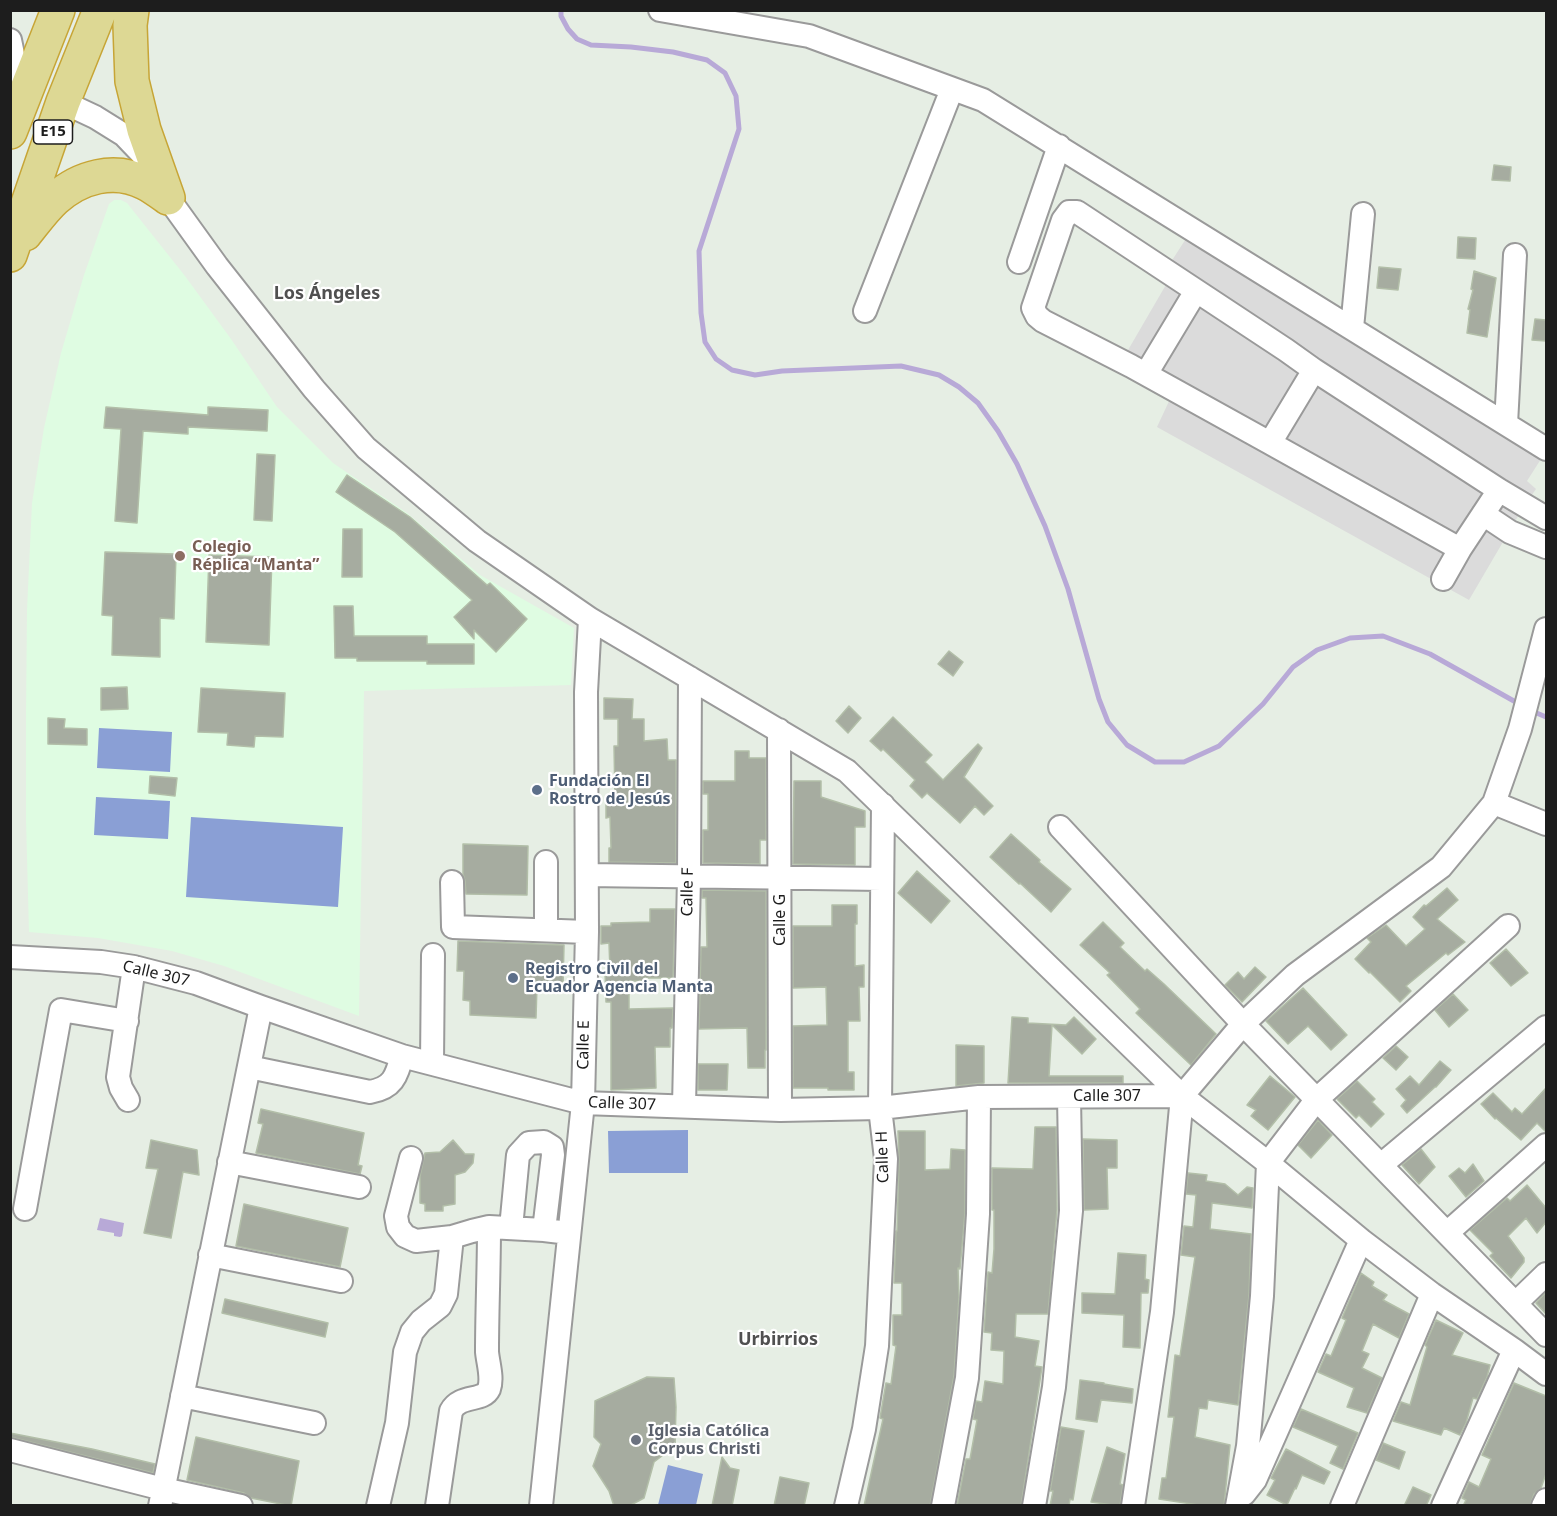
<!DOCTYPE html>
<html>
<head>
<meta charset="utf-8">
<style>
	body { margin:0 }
	#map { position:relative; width:1557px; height:1516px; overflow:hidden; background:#e6eee4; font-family:"Noto Sans",sans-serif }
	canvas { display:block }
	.frame { position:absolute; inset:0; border:12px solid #1d1d1d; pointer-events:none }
</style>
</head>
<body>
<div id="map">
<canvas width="1557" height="1516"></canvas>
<div class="frame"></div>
</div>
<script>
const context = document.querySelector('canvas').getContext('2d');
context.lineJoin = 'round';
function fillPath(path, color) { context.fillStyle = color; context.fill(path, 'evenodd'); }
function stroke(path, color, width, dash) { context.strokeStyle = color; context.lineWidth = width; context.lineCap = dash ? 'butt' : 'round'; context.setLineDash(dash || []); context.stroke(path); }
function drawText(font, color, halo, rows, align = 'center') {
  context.font = font + ' "Noto Sans",sans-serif'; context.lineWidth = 4.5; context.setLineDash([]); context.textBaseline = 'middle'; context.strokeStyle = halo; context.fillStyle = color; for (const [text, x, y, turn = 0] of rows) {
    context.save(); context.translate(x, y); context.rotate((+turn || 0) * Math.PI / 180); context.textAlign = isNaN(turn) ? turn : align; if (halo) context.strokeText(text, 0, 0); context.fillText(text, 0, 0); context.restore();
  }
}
const residential = new Path2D(`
	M1189,234L1541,459L1527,481L1536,489L1524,506L1469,600L1157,427L1171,397L1117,369L1167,283L1160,279Z`);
const education = new Path2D(`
	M114,200H121L127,203L185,276L231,339L277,407L333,463L407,513L480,575L574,628L571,685L364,691L359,1016L224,966L172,951L98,938L29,932L26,820V714L27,610L32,503L44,428L61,353L84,275L109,204Z`);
const pitch = new Path2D(`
	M99,728L172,732L170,772L97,768Z
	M96,797L170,801L168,839L94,835Z
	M191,817L343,827L338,907L186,897Z
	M688,1130V1173H609L608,1131Z
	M668,1465L703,1474L696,1505H658Z`);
const water = new Path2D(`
	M100,1218L124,1223L122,1236L120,1237L114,1236V1233L97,1230Z`);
const stream = new Path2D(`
	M561,10V16L568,29L577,39L591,45L631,47L673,52L707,60L725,73L736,96L739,129L699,251L701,313L705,342L716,359L732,370L755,375L782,371L901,366L939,375L959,387L978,403L998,431L1017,464L1045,526L1068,589L1099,699L1108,722L1127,745L1155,762H1184L1219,746L1263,704L1293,667L1317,650L1350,638L1383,636L1430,654L1521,705
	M1532,711L1546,717`);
const building = new Path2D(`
	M1494,165L1511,167L1510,181L1492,180Z
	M1458,237L1476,238L1475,259L1457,258Z
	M1379,267L1401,269L1398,290L1377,288Z
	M1474,271L1496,278L1487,337L1467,333L1470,310L1468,309L1473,290L1471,289Z
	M1535,319L1546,320V341L1532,340Z
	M106,407L208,415V407L268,410L267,431L188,427V434L143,431L137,523L115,521L121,429L104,428Z
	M257,454L275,455L272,521L254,520Z
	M347,475L410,517L487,585L490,583L527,619L496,652L474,630V639L454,617L472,600L395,532L336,492Z
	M343,529H362V577H342Z
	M105,552L176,554L174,619L160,618V657L112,655L113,616L102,615Z
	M209,555L272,557L269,645L206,642Z
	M334,606H353L354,636H427V644H474V664H427V661H357V658H335Z
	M949,651L963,662L953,676L938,664Z
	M127,687L128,709L101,710V688Z
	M201,688L285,693L283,737L255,736L254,747L227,745L228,733L198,732Z
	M604,698L633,699L632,719H644V741L667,739L668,760H676V863L609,862V848H611L610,817L606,818V801H615L614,746H618V719H604Z
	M849,706L861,718L848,733L836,721Z
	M893,717L932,755L925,762L943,780L978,744L982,748L964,777L993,806L984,815L975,806L960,823L927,793L922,798L910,786L915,780L883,749L881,751L870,741Z
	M48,718L65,719L64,728L87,729V745L48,744Z
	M735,751H749V758H766V840H760V864L703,863V830H708V794H703V781H735Z
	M150,776L177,778L175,796L149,793Z
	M794,781H821V797L865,811V827H855V865L793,864Z
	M1011,834L1040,860L1039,862L1071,889L1051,912L1020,883L1019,884L990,857Z
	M463,844L528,846L527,895L466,894L465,881L463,874Z
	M917,871L950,901L931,923L898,893Z
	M1447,888L1458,900L1437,919L1465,942L1448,955L1446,953L1406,986L1411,991L1400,1002L1370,972L1369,973L1355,959L1371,942L1367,938L1386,925L1406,946L1425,929L1413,917L1424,905L1426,906Z
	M702,890L766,891V1050H765V1068H748L747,1028L699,1029L701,947H707L706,898H702Z
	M832,905H857V924H855V966L864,965V987H859L860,1021H848V1072H854V1090H828V1088H793V1026L827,1025L826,987L793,988V926H832Z
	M650,909H675L673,978H644V981H629V1009L673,1008L672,1028H670V1047H655L656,1088L611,1090V1002H606L605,971H610L609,943L601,944V926H611V923L650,922Z
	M1103,922L1124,943L1120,947L1145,971L1147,969L1164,984L1216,1034L1191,1065L1136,1013L1140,1009L1107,975L1110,973L1080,945Z
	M458,941L564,945L563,987L537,985L536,1018L470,1015V1001L463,1000L464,971H457Z
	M1506,949L1528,973L1511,986L1490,963Z
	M1255,967L1266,977L1242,1002L1225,985L1238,972L1244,979Z
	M1303,988L1347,1035L1331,1050L1308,1026L1288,1044L1266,1021Z
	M1453,994L1468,1010L1449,1027L1435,1010Z
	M1012,1017L1028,1018V1023L1066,1025L1074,1017L1096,1039L1082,1054L1052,1025L1049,1076H1123V1083H1008Z
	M956,1045L984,1046V1083L956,1086Z
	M1396,1046L1408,1057L1396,1070L1383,1058Z
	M1440,1061L1451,1070L1436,1087H1435L1407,1113L1401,1106L1406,1100L1396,1089L1410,1076L1419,1085Z
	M698,1064H728L727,1090H698Z
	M1270,1076L1295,1097L1268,1130L1251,1116L1256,1110L1247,1105Z
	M1357,1081L1375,1099L1372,1102L1384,1114L1371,1127L1359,1115L1356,1118L1337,1099Z
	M1546,1088V1132L1537,1123L1521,1140L1496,1118L1495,1119L1481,1104L1493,1093L1512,1112L1515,1108L1522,1114Z
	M261,1109L364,1133L358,1165L362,1166L360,1174L256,1153L263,1124L258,1123Z
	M1318,1120L1332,1135L1311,1158L1298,1145Z
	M1035,1127H1056L1057,1210L1048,1314H1016L1015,1337L1039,1341L1035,1366L1042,1367L1021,1506H957L966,1459H970L977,1420L973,1419L976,1401L982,1402L985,1381L1003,1384L1004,1351L991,1350L992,1333L984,1332L988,1272L992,1273L994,1249V1210H992V1168L1033,1169Z
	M898,1131H925V1170L950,1169L951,1149L965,1150V1213L960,1269L958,1268L959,1297L954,1376L930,1506H864L883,1419L880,1418L886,1383L891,1384L896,1346L893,1345V1315H902V1283H894L896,1231H897L899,1160Z
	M1083,1139L1117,1140V1168H1107L1108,1209L1084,1210Z
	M151,1140L197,1150L199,1175L183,1172L171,1238L144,1233L158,1169L146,1168Z
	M453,1140L465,1154H474L473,1163L465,1172L455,1175V1204L443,1206V1211H425V1204L420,1203V1176L425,1153L440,1152Z
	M1421,1149L1435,1167L1419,1184L1402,1165Z
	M1473,1164L1484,1181L1466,1197L1449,1176L1459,1168L1465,1173Z
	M1188,1173L1207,1175L1206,1181L1225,1184L1238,1195L1247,1187L1253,1188L1252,1208L1212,1203L1210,1229L1251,1234L1249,1295L1238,1405L1208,1400L1207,1409L1199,1408L1195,1437L1230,1445L1224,1506H1205L1159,1499L1162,1478H1166L1174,1417H1168L1175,1355L1180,1356L1195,1257L1181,1255L1184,1226L1193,1227L1196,1195L1186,1194Z
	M1527,1185L1546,1208V1222L1537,1233L1526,1218L1508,1236L1524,1258V1262L1511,1278L1490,1256L1493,1253L1470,1230L1507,1198L1510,1201Z
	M244,1204L348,1228L340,1267L236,1246Z
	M1118,1253L1146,1255L1145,1279L1149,1280L1148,1293H1141L1140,1348L1123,1347L1124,1315L1082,1313V1293L1115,1294Z
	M1361,1273L1374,1282L1372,1286L1387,1295L1383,1300L1409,1314L1399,1338L1373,1324L1362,1351L1369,1354L1362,1368L1382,1378L1367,1413L1347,1407L1354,1388L1318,1372L1326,1354L1331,1356L1346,1320L1342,1318Z
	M1546,1292V1314L1536,1303Z
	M225,1299L328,1323L325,1337L222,1313Z
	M1436,1320L1463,1333L1452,1355L1490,1365L1487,1377L1477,1399L1473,1398L1466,1423L1460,1435L1444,1428L1441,1435L1393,1421L1401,1402L1410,1405L1427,1347L1425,1345Z
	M647,1377L674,1378L676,1407L675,1446L654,1462L644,1498L629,1506H614L609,1491L593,1466L601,1444L594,1437L595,1401Z
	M1080,1380L1104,1383V1384L1133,1389L1132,1403L1101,1400L1097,1422L1076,1419Z
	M1514,1383L1546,1396V1474L1541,1488L1534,1494L1530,1506H1463L1466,1500L1462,1498L1469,1482L1479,1487L1491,1459L1482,1455Z
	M1301,1409L1358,1433L1343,1469L1330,1463L1338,1446L1293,1427Z
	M1061,1427L1084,1431L1073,1500L1070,1499L1069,1506H1050L1053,1491H1050Z
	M10,1433L92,1449L155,1464L153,1473L10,1437Z
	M196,1437L299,1461L291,1506L251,1498L244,1493L187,1480Z
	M1383,1443L1405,1452L1399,1469L1376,1460Z
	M1107,1447L1125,1454L1120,1484L1123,1485L1120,1506L1091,1502Z
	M1286,1449L1330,1472L1324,1484L1302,1475L1296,1489L1295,1488L1287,1505L1267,1495L1275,1480L1271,1478Z
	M722,1457L730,1468L739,1470L732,1506H712Z
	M780,1477L809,1483L804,1506H774Z
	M1413,1487L1431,1495L1426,1506H1404Z`);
const minor = new Path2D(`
	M660,10L809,36L983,100L1546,449
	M10,40C15,61 17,82 13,104
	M63,102L95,117L124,135L145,157L168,198L217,266L314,389L366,448L477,541L590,619L847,771L1182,1096L1268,1163L1361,1240L1432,1294L1514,1350L1546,1374
	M1019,262L1059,146
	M865,311L952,89
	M1352,328L1363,214
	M1146,374L1196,291
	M1506,424L1515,255
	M1270,443L1131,366L1043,321L1037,316L1033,308L1063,220L1069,212H1077L1286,350L1314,370
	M1483,514L1510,532L1546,547
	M1460,549L1270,443L1314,370L1499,490L1546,518
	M1443,579L1460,549L1499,490
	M779,730L780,1110
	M1494,803L1546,824
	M1060,827L1243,1024L1546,1335
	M587,875L882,879
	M452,882L453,927L587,932
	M546,930V862
	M10,957L101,962L134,967L196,983L261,1007L402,1056L583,1103L780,1110L880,1108L979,1097L1182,1096
	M432,1063L433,955
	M249,1067L370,1092C393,1088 396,1077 402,1056
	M128,1100L121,1088L118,1077L134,967
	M684,1106L689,877L690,678
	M411,1158L396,1216L398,1227L405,1236L416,1241L452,1237L472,1231L489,1227L544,1230L569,1233
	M229,1162L359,1187
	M1381,1165L1546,1027
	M25,1209L61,1010L127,1021
	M511,1228L518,1155L529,1143L544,1142L552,1147L553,1155L544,1230
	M1447,1233L1546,1145
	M210,1255L341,1281
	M1516,1303L1546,1274
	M182,1396L314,1423
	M10,1450L163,1489L241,1506
	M1244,1494L1255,1480L1361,1240
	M160,1506L261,1007
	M378,1506L397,1423L405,1352L412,1332L421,1321L440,1306L446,1294L452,1237
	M437,1506L451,1411C460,1394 483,1402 489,1389C493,1378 488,1363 487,1352C487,1311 489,1269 489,1227
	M541,1506L583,1103L587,932L586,692L590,619
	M846,1506L864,1429L877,1346L886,1159L880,1108L883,805
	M943,1506L967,1378L978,1214L979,1097
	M1034,1506L1054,1387L1071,1211L1069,1097
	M1133,1506L1162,1312L1182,1096L1243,1024L1295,975L1441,867L1494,803L1520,729L1546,629
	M1237,1506L1248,1446L1262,1296L1268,1163L1317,1099L1508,926
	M1342,1506L1432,1294
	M1443,1506L1514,1350
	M1543,1506L1546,1500`);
const highway = new Path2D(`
	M132,10L130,25L132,81L144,130L168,198
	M10,132L58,10
	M25,234C34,223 44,209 55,199C80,177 114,167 145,183C153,187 161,193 168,198
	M10,255L63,102L100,10`);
const markers = [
	[180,556,6,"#8d6e63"],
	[537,790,6,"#5c6f8a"],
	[513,978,6,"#5c6f8a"],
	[636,1440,6,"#6b7280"]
];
const shields = [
	[53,132,39]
];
const shieldNames = [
	["E15",53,132]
];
const educationNames = [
	["Colegio",192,547],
	["Réplica “Manta”",192,565]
];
const serviceNames = [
	["Fundación El",549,781],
	["Rostro de Jesús",549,799],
	["Registro Civil del",525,969],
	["Ecuador Agencia Manta",525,987]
];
const streetNames = [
	["Calle F",688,892,-89],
	["Calle G",780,920,-90],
	["Calle 307",156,974,13],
	["Calle E",584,1045,-89],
	["Calle 307",1107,1096],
	["Calle 307",622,1104,2],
	["Calle H",883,1157,-92]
];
const worshipNames = [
	["Iglesia Católica",648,1431],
	["Corpus Christi",648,1449]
];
const neighbourhoodNames = [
	["Los Ángeles",327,294],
	["Urbirrios",778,1340]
];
fillPath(residential, '#dbdbdb');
fillPath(education, '#dffce2');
fillPath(pitch, '#8a9fd5');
fillPath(water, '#b8a9d7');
stroke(stream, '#b8a9d7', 5);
fillPath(building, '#a6aca0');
stroke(building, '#b2bea8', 1.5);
stroke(minor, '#9a9a9a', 26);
stroke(highway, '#c7a536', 36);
stroke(minor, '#fff', 22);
stroke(highway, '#ddd894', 33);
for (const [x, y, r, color] of markers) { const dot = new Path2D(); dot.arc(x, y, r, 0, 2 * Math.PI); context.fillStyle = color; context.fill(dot); stroke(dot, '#fff', 2); }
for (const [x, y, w] of shields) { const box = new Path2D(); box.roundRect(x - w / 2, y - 12, w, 24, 4.5); context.fillStyle = '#fff'; context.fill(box); stroke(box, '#1d1d1d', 1.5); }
drawText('bold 15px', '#1d1d1d', null, shieldNames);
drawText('bold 16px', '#785e54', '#fff', educationNames, 'left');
drawText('bold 16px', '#4e5e75', '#fff', serviceNames, 'left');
drawText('16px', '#1d1d1d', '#fff', streetNames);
drawText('bold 16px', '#5b616d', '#fff', worshipNames, 'left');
drawText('bold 18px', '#505050', '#fff', neighbourhoodNames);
</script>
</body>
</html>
